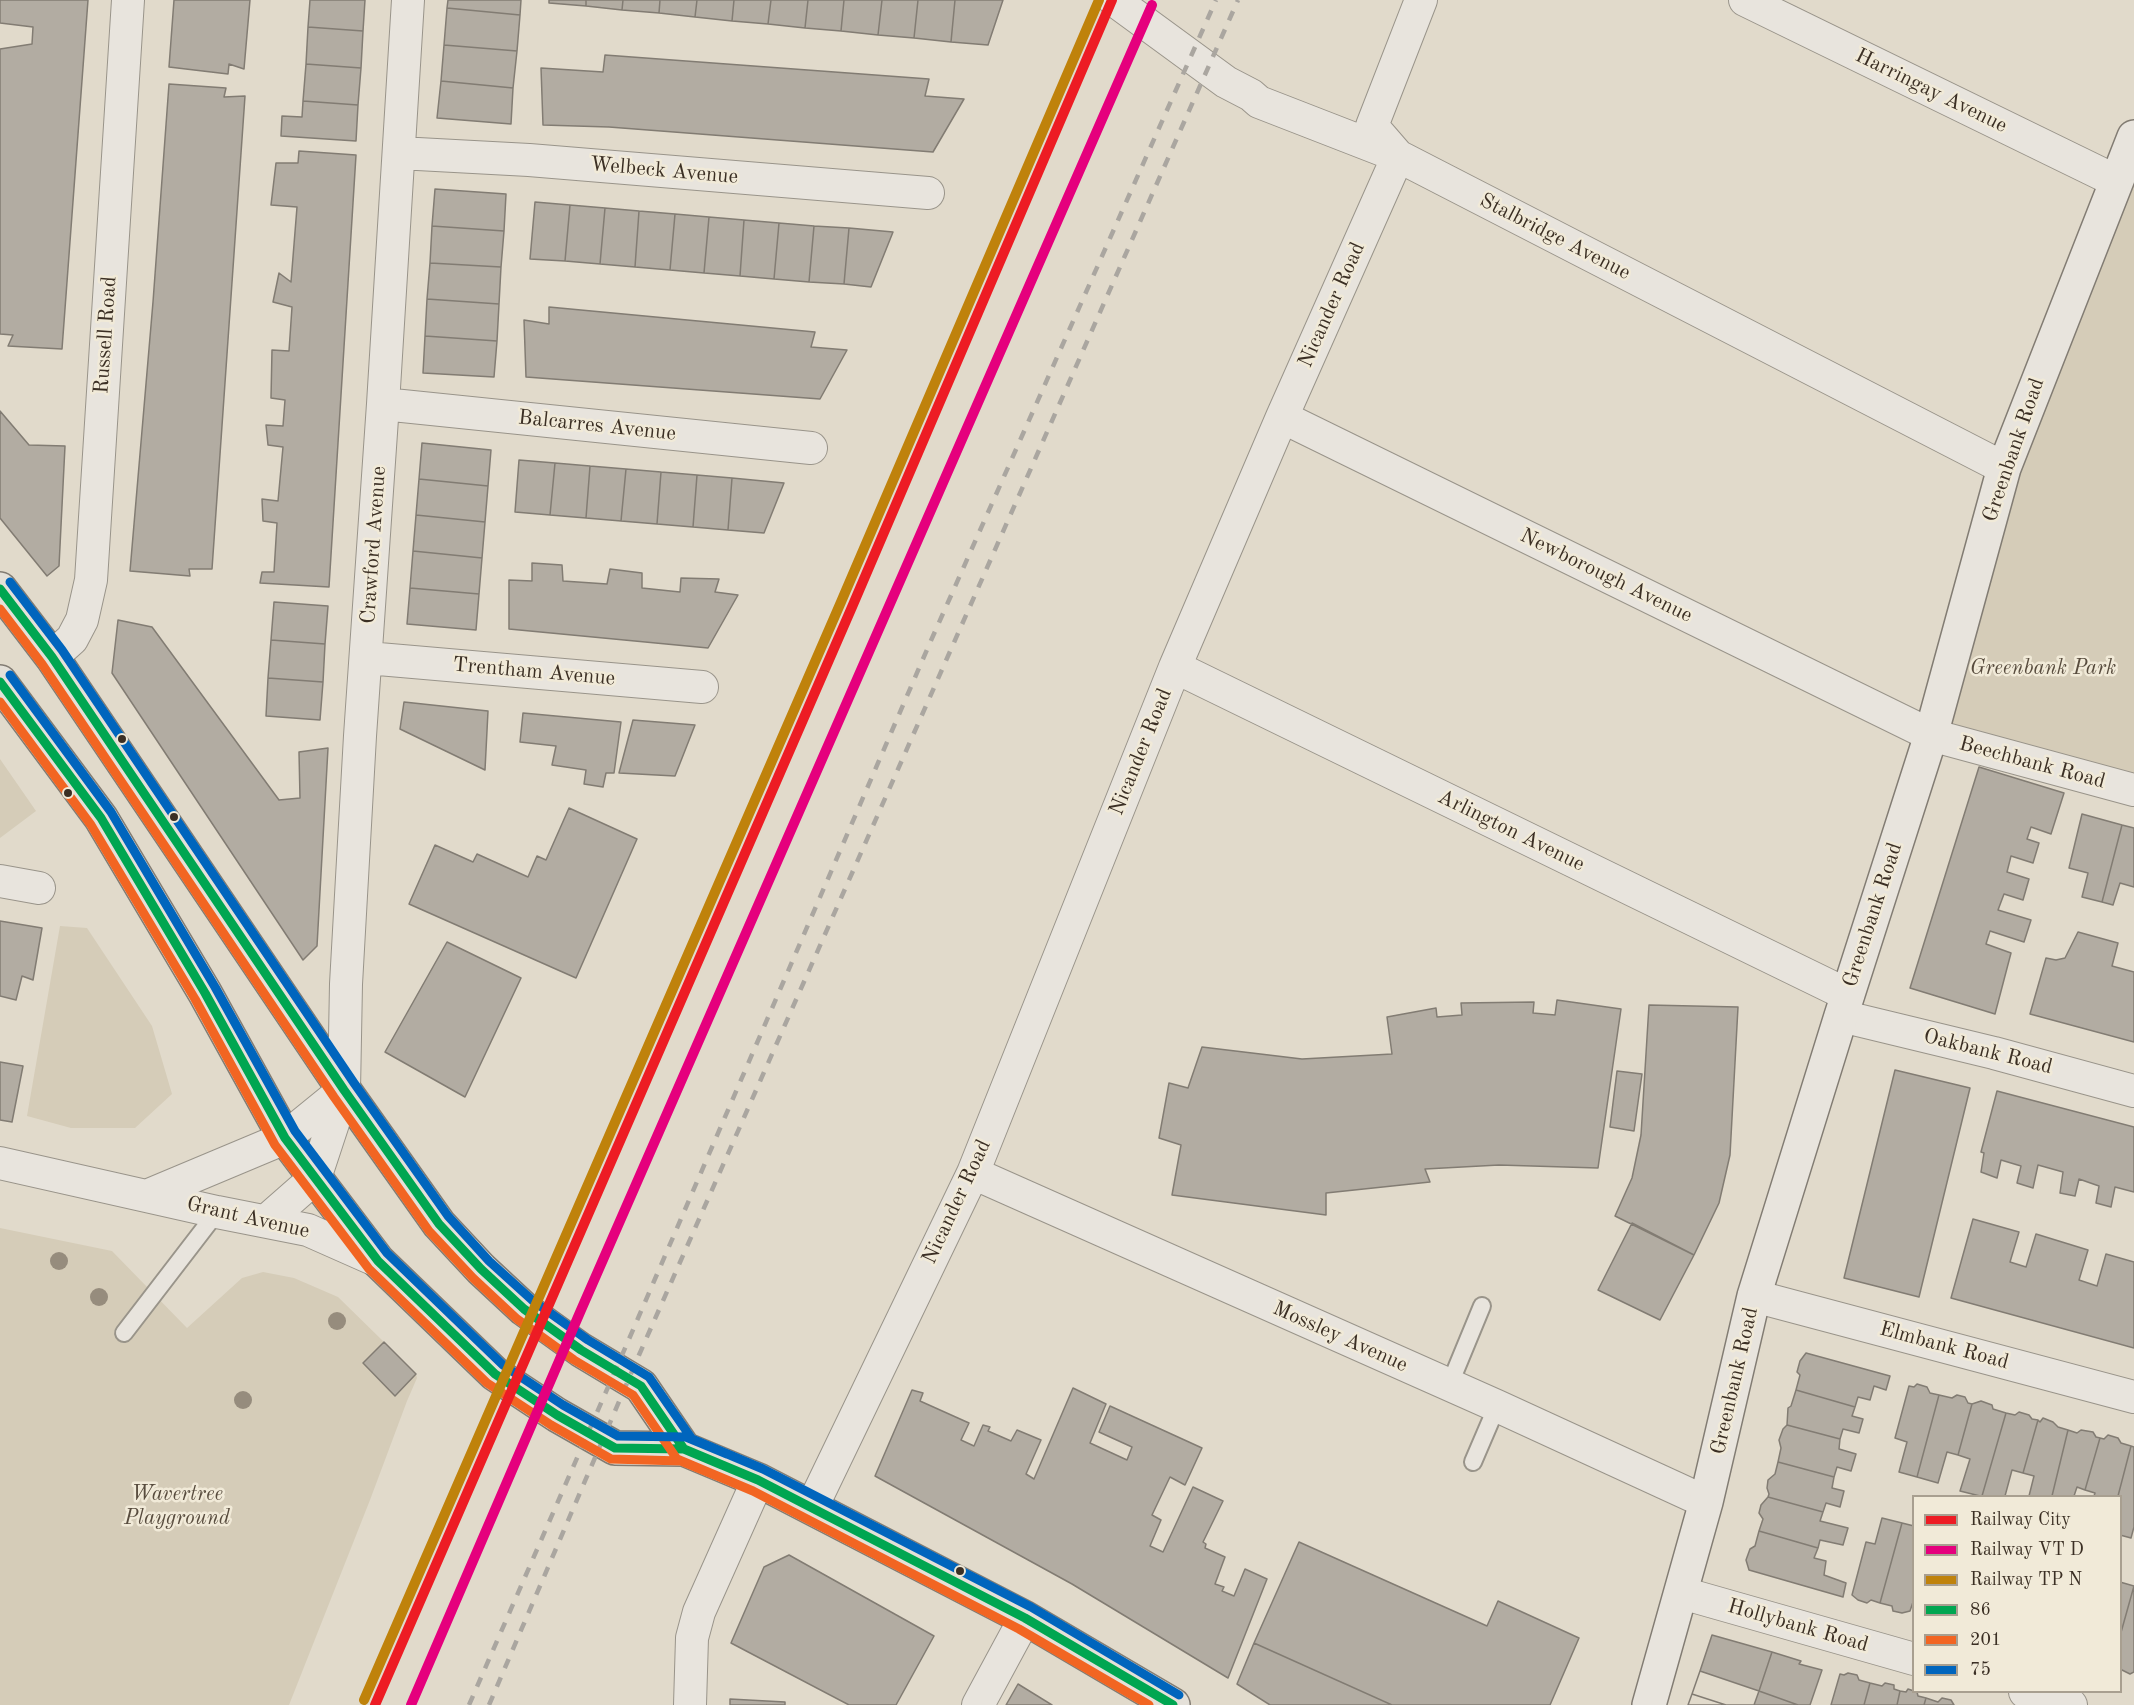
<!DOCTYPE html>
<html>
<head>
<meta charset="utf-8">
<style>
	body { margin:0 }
	#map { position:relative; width:2134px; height:1705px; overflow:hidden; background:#e1dacb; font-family:"Old Standard TT",serif }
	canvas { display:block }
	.legend { position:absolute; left:1912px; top:1495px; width:210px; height:198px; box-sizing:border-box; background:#f1ead8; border:2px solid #a89f90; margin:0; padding:8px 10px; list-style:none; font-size:18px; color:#3b2f24 }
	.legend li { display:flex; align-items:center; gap:12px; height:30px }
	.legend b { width:30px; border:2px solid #a89f90 }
</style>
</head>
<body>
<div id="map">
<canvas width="2134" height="1705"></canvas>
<ul class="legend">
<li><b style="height:8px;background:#ed1c24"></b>Railway City</li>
<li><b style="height:8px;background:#e5007d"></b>Railway VT D</li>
<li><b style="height:8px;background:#bf820b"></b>Railway TP N</li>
<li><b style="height:8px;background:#00a651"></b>86</li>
<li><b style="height:8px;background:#f26522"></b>201</li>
<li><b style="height:8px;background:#0065bd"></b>75</li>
</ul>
</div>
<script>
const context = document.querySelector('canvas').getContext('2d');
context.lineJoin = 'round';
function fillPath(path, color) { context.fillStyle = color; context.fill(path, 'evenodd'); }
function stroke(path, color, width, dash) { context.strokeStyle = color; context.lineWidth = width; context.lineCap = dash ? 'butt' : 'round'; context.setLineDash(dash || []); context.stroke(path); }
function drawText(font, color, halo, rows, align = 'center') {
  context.font = font + ' "Old Standard TT",serif'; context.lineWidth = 5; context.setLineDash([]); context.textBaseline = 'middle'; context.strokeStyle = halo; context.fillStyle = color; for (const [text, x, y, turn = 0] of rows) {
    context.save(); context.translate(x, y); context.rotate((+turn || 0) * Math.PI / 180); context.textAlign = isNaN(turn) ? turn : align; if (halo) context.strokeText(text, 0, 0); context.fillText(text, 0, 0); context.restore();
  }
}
const green = new Path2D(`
	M2134,137V790L1931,735L2004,468Z
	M0,759L36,811L0,838Z
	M60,926L87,928L152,1026L172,1094L135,1128H71L27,1116Z
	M0,1228L112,1251L187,1328L242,1278L263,1272L294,1278L338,1297L384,1342L363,1363L395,1395L416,1374L417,1378L407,1401L370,1500L289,1705H0Z`);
const building = new Path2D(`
	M0,0H88L62,349L8,346L13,335L0,334V49L32,44L33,27L0,23Z
	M174,0H250L244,69L229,64L228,74L169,67Z
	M310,0H365L363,31L308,27Z
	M448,0H521L520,15L447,8Z
	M549,0H586V6L549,3Z
	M586,0H623L622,10L586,6Z
	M623,0H660L659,13L622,10Z
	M660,0H697L695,17L659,13Z
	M697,0H734L732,21L695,17Z
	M734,0H771L768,24L732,21Z
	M771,0H808L805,28L768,24Z
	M808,0H844L841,31L805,28Z
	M844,0H882L878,35L841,31Z
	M882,0H918L914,38L878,35Z
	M918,0H955L951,42L914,38Z
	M955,0H1003L988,45L951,42Z
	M447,8L520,15L517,51L444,45Z
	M308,27L363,31L361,68L306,64Z
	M444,45L517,51L513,88L441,81Z
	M605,55L929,79L925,96L964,99L933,152L609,127L543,125L541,68L603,72Z
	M306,64L361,68L358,105L303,101Z
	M441,81L513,88L511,124L437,118Z
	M169,84L226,88L224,97L245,96L212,569H189L190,576L130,571L153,302Z
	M303,101L358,105L356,141L281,136L282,116L302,117Z
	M299,151L356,155L329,587L260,583L262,572H274L277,523L263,521L262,499L278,501L283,447L268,445L266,425L283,426L285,400L271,398L272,350L289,351L292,307L273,302L279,273L291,282L297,207L271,205L276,163H298Z
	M435,189L506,194L504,231L432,226Z
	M535,202L570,205L565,261L530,259Z
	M570,205L605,208L600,264L565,261Z
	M605,208L639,211L635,267L600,264Z
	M639,211L675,214L670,270L635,267Z
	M675,214L709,217L704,273L670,270Z
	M709,217L744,220L740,276L704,273Z
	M744,220L779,223L774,279L740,276Z
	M779,223L814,226L809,282L774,279Z
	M432,226L504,231L501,267L430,263Z
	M814,226L849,228L844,284L809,282Z
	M849,228L893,232L871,287L844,284Z
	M430,263L501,267L499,304L427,299Z
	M427,299L499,304L497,341L425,336Z
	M549,307L815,332L811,347L847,350L820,399L526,377L524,320L549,324Z
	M425,336L497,341L494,377L423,373Z
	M0,411L29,445L65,446L59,566L47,576L0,518Z
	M422,443L491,450L488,486L419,479Z
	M519,460L555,463L550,515L515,512Z
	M555,463L590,466L586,518L550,515Z
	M590,466L626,469L621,521L586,518Z
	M626,469L661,472L657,524L621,521Z
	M661,472L697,475L693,527L657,524Z
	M697,475L732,478L728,530L693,527Z
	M732,478L784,483L764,533L728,530Z
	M419,479L488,486L485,522L416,515Z
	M416,515L485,522L482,558L413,551Z
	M413,551L482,558L479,594L410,588Z
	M532,563L562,565L563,581L607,584L610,569L642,573V588L680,592L681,578L719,579L715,592L738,595L708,648L509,629V580L532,581Z
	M410,588L479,594L476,630L407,624Z
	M274,602L328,606L325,644L271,640Z
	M118,620L152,627L279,800L300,798L299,752L328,748L317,946L303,960L112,673Z
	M271,640L325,644L323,682L268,678Z
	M268,678L323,682L320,720L266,716Z
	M404,702L488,711L485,770L400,729Z
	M523,713L621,722L614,773H606L603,787L584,784L586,770L552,765L556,746L520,742Z
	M633,720L695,725L675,776L619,773Z
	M1979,767L2064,793L2051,834L2031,827L2027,839L2039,843L2033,863L2011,856L2007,872L2029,879L2023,900L2004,894L1998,910L2031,920L2024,942L1990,931L1986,944L2011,953L1995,1014L1910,988Z
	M569,808L637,839L576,978L409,904L435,845L473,862L477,854L528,877L537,856L546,860Z
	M2082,814L2122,825L2102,902L2082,897L2088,873L2069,868Z
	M2122,825L2134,828V887L2120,883L2113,905L2102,902Z
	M0,921L42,928L33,980L22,976L16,1000L0,996Z
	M2078,932L2118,943L2112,966L2134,972V1042L2030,1014L2046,958L2056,960L2065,958Z
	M447,942L521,978L465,1097L385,1052Z
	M1557,1000L1621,1009L1598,1168L1499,1165L1425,1169L1430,1182L1326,1193V1215L1172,1195L1181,1145L1159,1138L1169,1083L1188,1088L1202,1047L1302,1059L1392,1054L1387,1017L1436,1008L1437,1017L1462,1015L1461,1003L1534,1002L1533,1013L1555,1015Z
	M1649,1005L1738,1007L1730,1155L1719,1203L1694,1255L1615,1216L1632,1178L1641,1135Z
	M0,1062L23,1066L12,1122L0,1120Z
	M1895,1070L1970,1088L1919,1297L1844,1278Z
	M1617,1071L1642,1074L1634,1131L1610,1127Z
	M1997,1091L2134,1127V1192L2115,1187L2111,1207L2096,1203L2099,1186L2079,1179L2075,1196L2060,1193L2063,1172L2038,1165L2033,1188L2017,1183L2021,1166L2001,1160L1997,1178L1981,1172L1984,1153L1981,1152Z
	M1973,1219L2019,1232L2010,1262L2026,1267L2036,1234L2088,1250L2079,1280L2097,1286L2106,1254L2134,1262V1348L1951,1298Z
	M1632,1223L1694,1255L1660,1320L1598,1290Z
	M384,1342L416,1374L395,1396L363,1363Z
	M1806,1353L1890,1376L1886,1390L1874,1386L1870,1400L1858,1397L1855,1407L1796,1390L1800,1375L1797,1372L1800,1361Z
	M1917,1384L1927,1387L1930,1393L1939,1395L1917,1477L1899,1472L1907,1442L1895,1438L1909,1386L1914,1387Z
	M1073,1388L1106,1404L1090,1443L1127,1460L1132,1447L1099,1432L1110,1406L1202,1448L1185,1485L1170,1477L1152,1515L1161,1520L1150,1546L1163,1552L1193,1487L1223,1501L1203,1542L1206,1544L1205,1548L1225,1557L1215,1584L1224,1587L1222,1591L1234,1596L1245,1569L1267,1579L1228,1678L1072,1584L875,1476L912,1390L923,1393L920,1401L969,1423L961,1440L974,1446L983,1425L990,1427L988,1431L1011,1441L1017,1430L1041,1440L1026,1474L1034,1479Z
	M1796,1390L1855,1407L1852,1416L1863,1419L1859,1433L1843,1429L1840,1439L1787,1425L1788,1408L1791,1406Z
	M1939,1395L1952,1398L1957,1395L1965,1397L1968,1403L1972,1404L1958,1455L1947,1452L1938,1483L1917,1477Z
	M1981,1401L1992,1405L1993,1409L2006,1413L1982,1496H1980L1960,1491L1970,1459L1958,1455L1972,1404Z
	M2019,1412L2029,1415L2032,1419L2038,1420L2023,1473L2012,1470L2005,1496H1982L2006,1413L2015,1415Z
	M2043,1418L2053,1422L2058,1427L2068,1430L2052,1496H2029L2034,1476L2023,1473L2038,1420L2040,1422Z
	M1787,1425L1840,1439L1839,1449L1856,1454L1851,1471L1837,1467L1834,1477L1778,1462L1781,1448L1779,1440L1783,1429Z
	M2068,1430L2077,1433L2081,1430L2093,1432L2096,1437L2100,1438L2085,1490L2077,1487L2074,1496H2052Z
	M2108,1435L2118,1438L2121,1443L2131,1446L2118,1496H2094L2095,1493L2085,1490L2100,1438L2104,1439Z
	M2131,1446L2134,1447V1527L2131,1538L2120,1535V1496H2118Z
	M1778,1462L1834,1477L1832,1488L1844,1491L1840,1507L1826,1503L1823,1512L1768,1497L1769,1494L1767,1488L1768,1480L1775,1474Z
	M1768,1497L1823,1512L1820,1521L1848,1528L1843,1545L1820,1540L1818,1548L1759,1531L1763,1519L1759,1513L1761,1505Z
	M1882,1518L1902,1523L1880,1603L1871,1600L1867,1603L1858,1600L1852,1595L1866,1542L1875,1544Z
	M1902,1523L1914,1526V1599L1910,1611L1902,1613L1893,1611L1892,1606L1880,1603Z
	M1759,1531L1818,1548L1814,1558L1826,1561L1824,1575L1846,1583L1843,1597L1749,1570L1746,1560L1750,1549L1755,1546Z
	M1299,1542L1487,1626L1498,1601L1579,1638L1550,1705H1392L1254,1643Z
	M789,1555L934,1636L896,1705H849L731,1643L764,1567Z
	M2120,1582L2134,1586L2120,1636Z
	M2134,1586V1672L2130,1674L2120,1669V1636Z
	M1712,1635L1772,1652L1759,1691L1700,1671Z
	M1254,1643L1392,1705H1270L1237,1684Z
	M1772,1652L1801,1661L1799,1664L1822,1670L1810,1705H1798L1759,1691Z
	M1700,1671L1759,1691L1798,1705H1726L1692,1694Z
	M1700,1671L1759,1691L1754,1705H1726L1692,1694Z
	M1848,1673L1857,1675L1859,1680L1870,1683L1864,1705H1831L1840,1674L1844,1675Z
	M1870,1683L1882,1686L1885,1683L1894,1685V1689L1900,1691L1897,1705H1864Z
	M1018,1684L1052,1705H1006Z
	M1908,1689L1917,1692L1918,1696L1926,1698L1924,1705H1897L1900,1691L1906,1692Z
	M1692,1694L1726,1705H1688Z
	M1692,1694L1726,1705H1688Z
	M1926,1698L1938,1702L1942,1698L1951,1700L1954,1705H1924Z
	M730,1699L785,1702V1705H730Z`);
const lane = new Path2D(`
	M124,1333L217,1212
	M1449,1386L1482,1306
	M1473,1462L1497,1406`);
const street = new Path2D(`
	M1114,0L1226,82L1251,95L1259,102L1398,156L2004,468
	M1745,0L2116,181
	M399,153L529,160L928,193
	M383,404L811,448
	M1282,417L1931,735L2134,790
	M52,657L72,639L82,620L91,580L128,0
	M367,658L702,687
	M1175,667L1848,995
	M0,881L39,888
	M1841,1016L1994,1053L2134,1091
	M0,1163L217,1212L308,1230L378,1261
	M973,1173L1497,1406L1706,1502
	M149,1195L285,1138L344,1090
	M266,1221L315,1178L344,1090L346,984L360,736L383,404L408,0
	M1754,1296L2134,1397
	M812,1507L973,1173L1175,667L1282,417L1398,156L1372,126L1421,0
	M1682,1593L1914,1659
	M2025,1692L2071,1705
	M690,1705L692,1638L699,1612L758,1480
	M978,1705L1025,1618`);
const secondary = new Path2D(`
	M1649,1705L1706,1502L1754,1296L1841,1016L1931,735L2004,468L2134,137`);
const highway = new Path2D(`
	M0,589L52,657L344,1090L439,1224L481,1269L524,1309L581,1350L641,1386L684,1449
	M0,682L101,818L205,993L285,1138L378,1261L495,1374L557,1415L615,1448L684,1449L758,1480L1025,1618L1173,1705`);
const rail = new Path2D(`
	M469,1705L626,1346L929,645L1216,0
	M489,1705L639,1355L1238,0`);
const bus1 = new Path2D(`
	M0,589L52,657L344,1090L439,1224L481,1269L524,1309L581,1350L641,1386L684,1449L758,1480L1025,1618L1173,1705
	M0,682L101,818L205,993L285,1138L378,1261L495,1374L557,1415L615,1448L684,1449L722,1465`);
const bus2 = new Path2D(`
	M0,609L42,664L334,1097L429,1231L473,1278L517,1319L574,1360L633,1395L677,1459L753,1491L1019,1629L1149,1705
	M0,702L91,825L195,999L275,1145L369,1269L487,1383L551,1425L611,1459L681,1461L717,1476`);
const bus3 = new Path2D(`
	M10,582L62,650L354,1083L448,1216L489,1261L532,1300L588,1340L649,1377L692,1439L763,1469L1031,1607L1179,1695
	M10,675L111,812L215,987L295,1131L387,1253L503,1365L563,1405L618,1436L686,1437L727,1454`);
const rail1 = new Path2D(`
	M375,1705L852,607L1112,0`);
const rail2 = new Path2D(`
	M411,1705L581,1310L1152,5`);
const rail3 = new Path2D(`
	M364,1700L841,602L1099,0`);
const trees = [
	[59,1261],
	[99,1297],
	[337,1321],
	[243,1400]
];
const markers = [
	[122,739,5,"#3b2f24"],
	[68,793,5,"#3b2f24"],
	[174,817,5,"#3b2f24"],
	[960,1571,5,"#3b2f24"]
];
const streetNames = [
	["Harringay Avenue",1931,91,26],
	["Welbeck Avenue",664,171,5],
	["Stalbridge Avenue",1555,237,27],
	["Nicander Road",1332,305,-66],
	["Russell Road",106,335,-86],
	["Balcarres Avenue",597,426,6],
	["Greenbank Road",2014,450,-71],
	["Crawford Avenue",374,545,-86],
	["Newborough Avenue",1606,576,26],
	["Trentham Avenue",534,672,5],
	["Nicander Road",1141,752,-68],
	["Beechbank Road",2032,763,15],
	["Arlington Avenue",1511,831,26],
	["Greenbank Road",1873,915,-72],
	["Oakbank Road",1988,1052,14],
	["Nicander Road",957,1202,-65],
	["Grant Avenue",248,1218,13],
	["Mossley Avenue",1340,1337,24],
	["Elmbank Road",1944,1346,15],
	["Greenbank Road",1735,1381,-77],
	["Hollybank Road",1798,1626,16]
];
const parkNames = [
	["Greenbank Park",2043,668],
	["Wavertree",177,1494],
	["Playground",177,1518]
];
fillPath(green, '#d5ccb8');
fillPath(building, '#b2aca2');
stroke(building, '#827c73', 1.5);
stroke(lane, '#99948a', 20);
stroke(street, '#99948a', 34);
stroke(secondary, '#827c73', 36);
stroke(highway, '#827c73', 36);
stroke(lane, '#e8e4dd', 16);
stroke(street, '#e8e4dd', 32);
stroke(secondary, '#e8e4dd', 33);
stroke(highway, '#e4e0d8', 33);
stroke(rail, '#aaa6a0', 4.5, [10, 10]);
stroke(bus1, '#00a651', 9);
stroke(bus2, '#f26522', 9);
stroke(bus3, '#0065bd', 9);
stroke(rail1, '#ed1c24', 10);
stroke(rail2, '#e5007d', 10);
stroke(rail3, '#bf820b', 10);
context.fillStyle = '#968c7d';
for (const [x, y] of trees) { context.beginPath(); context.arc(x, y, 9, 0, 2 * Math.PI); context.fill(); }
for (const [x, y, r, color] of markers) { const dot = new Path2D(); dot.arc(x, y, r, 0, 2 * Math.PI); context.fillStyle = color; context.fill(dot); stroke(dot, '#f1ead8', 2); }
drawText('21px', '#3b2f24', '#f1ead8', streetNames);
drawText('italic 21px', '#584c3e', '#f1ead8', parkNames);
</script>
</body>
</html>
